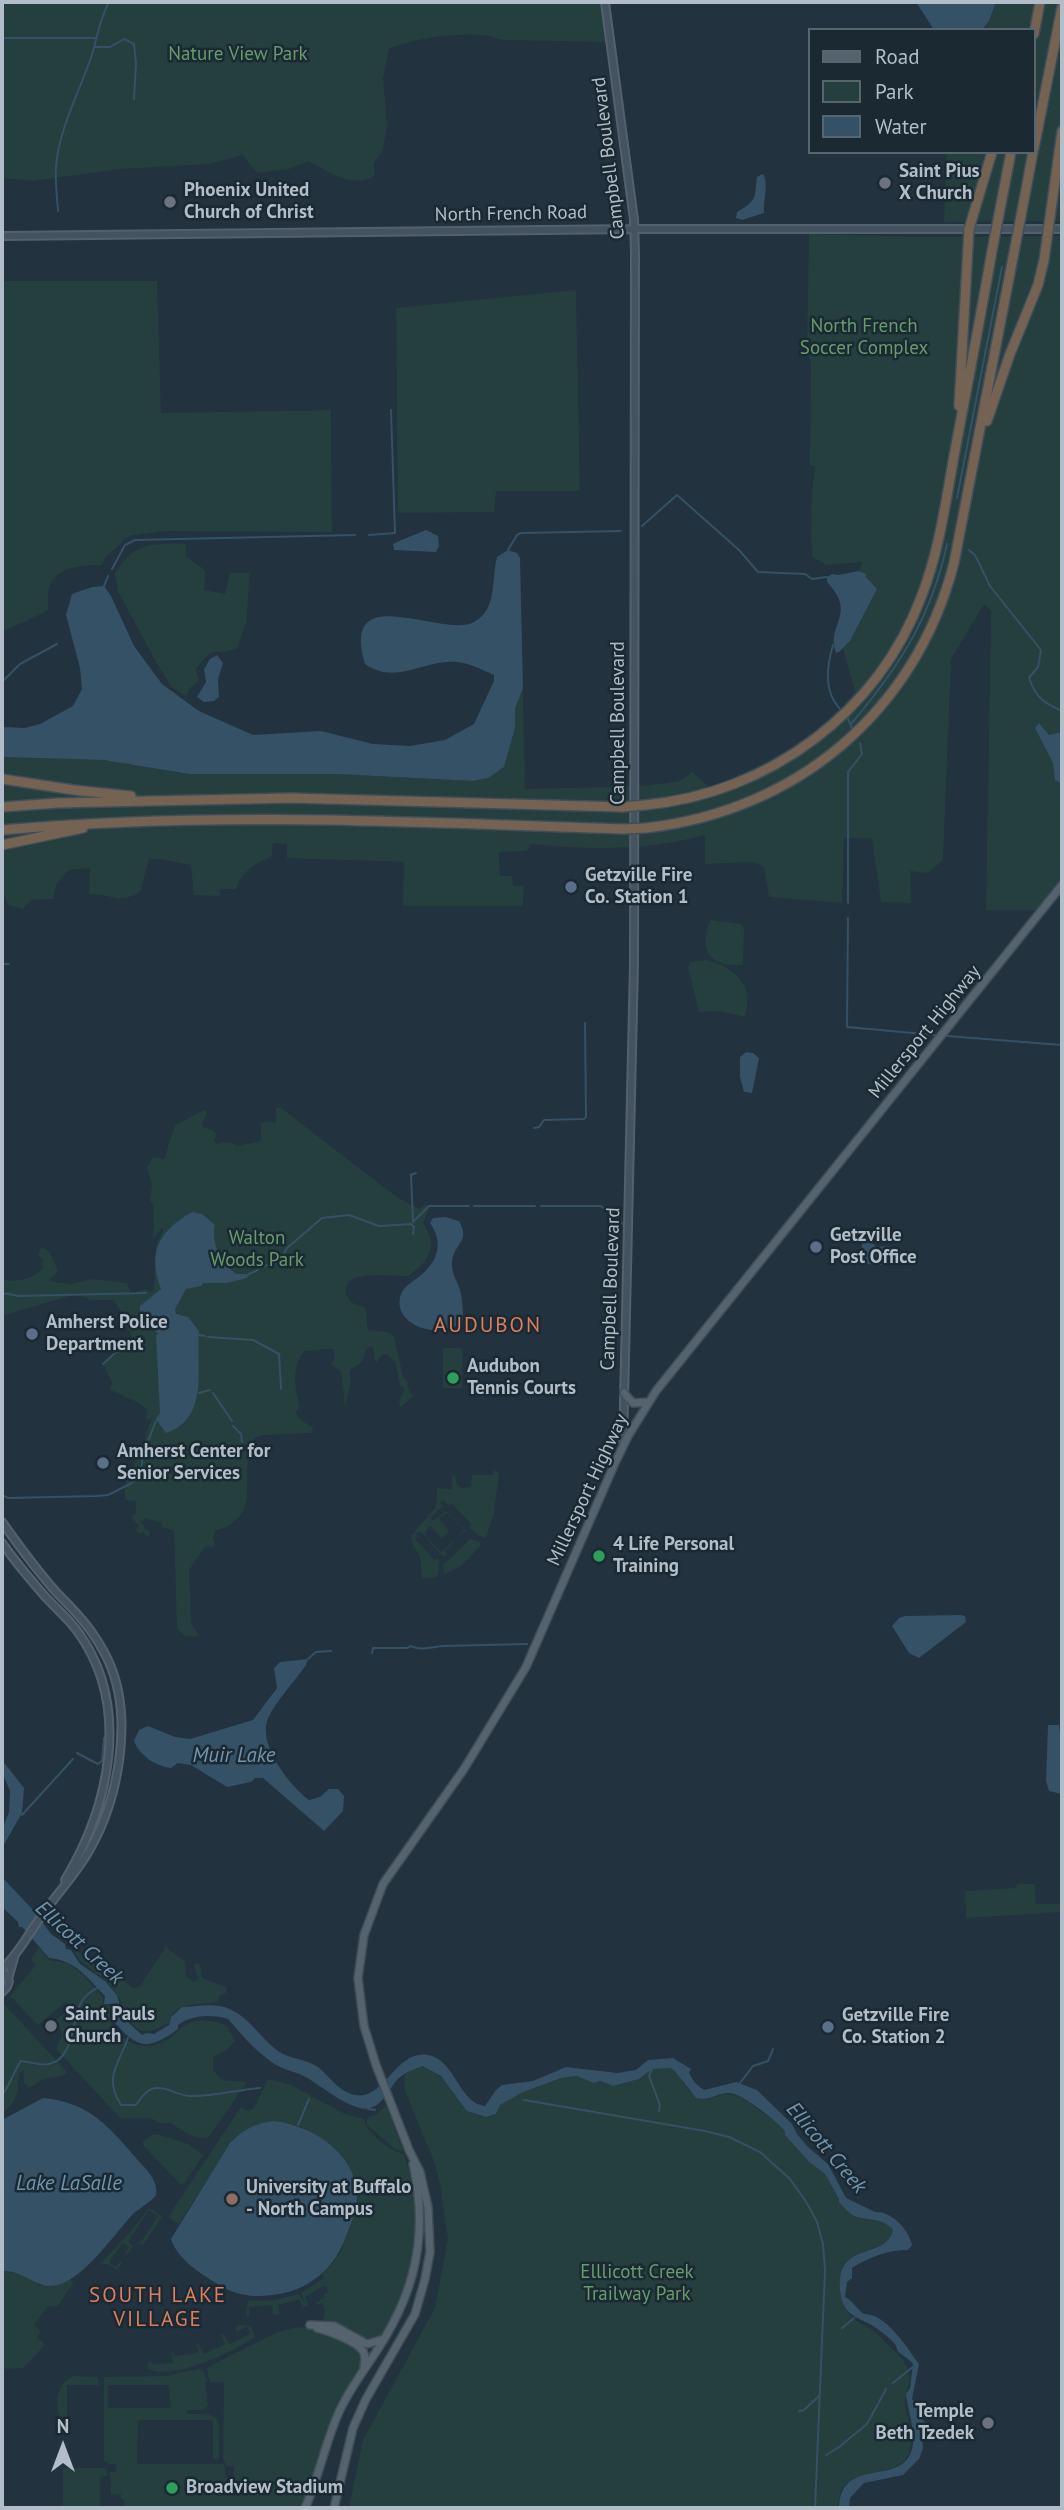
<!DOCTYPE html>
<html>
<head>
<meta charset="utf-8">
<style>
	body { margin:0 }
	#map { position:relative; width:1064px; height:2510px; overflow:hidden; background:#22323e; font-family:"PT Sans",sans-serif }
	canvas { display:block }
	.frame { position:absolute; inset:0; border:4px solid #b1bec9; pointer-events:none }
	.legend { position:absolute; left:808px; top:28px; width:228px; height:126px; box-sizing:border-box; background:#1b2933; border:2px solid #57656f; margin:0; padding:9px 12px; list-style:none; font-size:21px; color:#b1bec9 }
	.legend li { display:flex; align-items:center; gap:14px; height:35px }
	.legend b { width:35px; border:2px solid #57656f }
	.north { position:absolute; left:28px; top:2412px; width:70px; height:70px; -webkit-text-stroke:5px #1b2933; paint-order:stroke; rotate:0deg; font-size:19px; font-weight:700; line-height:28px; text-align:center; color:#b1bec9 }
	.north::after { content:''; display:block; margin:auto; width:24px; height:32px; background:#b1bec9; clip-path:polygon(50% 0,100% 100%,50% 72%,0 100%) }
</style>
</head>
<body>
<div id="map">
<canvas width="1064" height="2510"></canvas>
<div class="frame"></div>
<ul class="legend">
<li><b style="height:9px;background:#54636e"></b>Road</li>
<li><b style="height:19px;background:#243f3e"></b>Park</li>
<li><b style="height:19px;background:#345166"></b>Water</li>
</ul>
<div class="north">N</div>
</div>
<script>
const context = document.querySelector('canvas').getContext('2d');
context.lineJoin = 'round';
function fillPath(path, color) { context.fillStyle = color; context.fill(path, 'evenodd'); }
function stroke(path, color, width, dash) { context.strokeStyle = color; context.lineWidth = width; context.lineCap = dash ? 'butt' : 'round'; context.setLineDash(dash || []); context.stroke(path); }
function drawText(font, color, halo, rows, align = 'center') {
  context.font = font + ' "PT Sans",sans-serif'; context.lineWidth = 5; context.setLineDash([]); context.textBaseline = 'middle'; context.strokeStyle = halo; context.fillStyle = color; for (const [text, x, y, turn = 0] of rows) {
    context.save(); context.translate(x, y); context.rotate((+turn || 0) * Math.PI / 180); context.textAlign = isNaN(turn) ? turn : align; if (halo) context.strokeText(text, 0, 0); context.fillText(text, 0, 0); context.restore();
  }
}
const green = new Path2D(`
	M2,2H601L606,42C573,41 540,41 507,40C498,40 490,35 481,35C451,33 416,38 389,49L383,79L387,123L383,151L374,163V177C350,188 330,173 309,161L289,169L257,173L243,155L209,164L120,169L33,181L2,178Z
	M996,2H1062V221L944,222L947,152H1034V30H983L989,21Z
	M809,234L922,237L1062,236V886L1043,910H986L991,611L984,604L951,659L943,860L928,873L910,871L911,903L881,902L872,838H844L842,903L769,897L764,867L754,862L705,864V835C649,851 588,850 530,844L527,851L499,852L500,876H512L513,886H524L523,906H403L404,862L287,858V844L273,843L272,856C255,864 243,870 236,889H220V896L194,895L191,865L160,859H149L140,892C119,905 109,893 89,894L90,868L68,870L56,885L53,899L31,900L23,909L9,905L2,892V757L103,760L189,774H335L473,781L504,767L515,728V709L523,688L525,789L643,786L680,781L692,772L709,787C765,766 816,738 855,692L843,648L850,641L877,589L866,577V574L859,571L863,562L826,565L812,557C811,526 810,497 815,467L810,465L811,364L807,347Z
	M2,281H157L161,413L331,410L332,532L164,531L129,536L108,555L101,565C69,566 42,570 49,610L2,632Z
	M576,290L580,491H496L494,512L398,513L396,308Z
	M173,543L186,544V556L205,570L204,590L225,594L230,573H250L246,623L237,648C215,658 216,641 196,669L199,681L190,688L186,696L171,686L159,667L118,592L115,573C135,545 140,546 173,543Z
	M710,920L741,924L744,928L743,965C708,966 699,952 710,920Z
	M706,960C736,967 755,986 745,1017L719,1011L699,1012L688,967L690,962Z
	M276,1108H281L398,1198L419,1209L426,1204L429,1208L423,1223C438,1246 431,1260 408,1276C393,1277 346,1268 346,1290C346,1294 348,1298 350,1301C354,1305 361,1305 365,1308L368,1330L388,1332L394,1336L403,1377L409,1383L407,1384L410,1393L414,1395L400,1408L399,1401L405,1389L400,1385L396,1364L387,1354L382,1355L377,1362L374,1360L373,1348L370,1346L366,1350L362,1362L350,1370V1385L345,1407L341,1372L331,1364L334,1359V1350L331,1349L304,1351C292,1366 294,1389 300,1406L296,1412L298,1418L313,1428L312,1433L262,1435L253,1439C240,1463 257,1505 235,1521C228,1526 226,1529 216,1530L213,1537L215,1546L204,1548L189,1570L191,1623L197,1632V1637L184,1636L177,1628L174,1531L162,1527V1523L145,1518L143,1521H139L145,1526L144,1529L151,1532L148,1537L143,1532L140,1534L136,1530L139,1525L131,1518L136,1513V1501L125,1500C124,1477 131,1476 137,1456L142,1457L147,1430L153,1416L146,1422L147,1410L139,1403L109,1389L112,1383L103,1364L134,1341C127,1328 122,1313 114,1300H90L76,1294L2,1316V1280C20,1282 29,1280 43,1269V1260L38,1254L42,1247L49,1251L58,1271L49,1281L71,1284L93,1279L127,1283L131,1294L145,1289L151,1293L154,1286L156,1246L163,1230L162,1228L153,1239L154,1207L150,1200L152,1184L147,1168L153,1157L164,1159L175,1125L202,1111L206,1110L207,1114L202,1123L203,1127L214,1131L216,1135L214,1141L218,1144L221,1142L231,1143L237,1146L261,1141V1123L269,1121L276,1123Z
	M443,1348H462V1388H443Z
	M494,1470L499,1473L494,1513L486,1538L478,1535L470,1528L472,1525L452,1504L448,1505L443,1500L440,1503L443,1506L430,1518L433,1521L446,1511L466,1531L457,1537L464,1530L447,1513L439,1518L449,1531L442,1538L430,1526L424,1534L441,1552L453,1542L454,1543L445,1551L447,1555L442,1556L421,1532L415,1533L417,1535L415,1539L435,1560L437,1558L440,1561L437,1577L422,1579L420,1556L412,1544L411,1536L436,1507L437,1488L452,1489V1476L455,1475L457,1485L462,1488L471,1487L472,1475H493Z
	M470,1539L479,1541L481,1545L461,1566L444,1574L443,1565Z
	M1017,1884H1035L1036,1904H1062V1912L966,1918L965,1891L1016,1888Z
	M39,1947L49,1960L68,1963L83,1975L103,1997V2004L110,2006C111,2011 109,2017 111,2022C121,2045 146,2052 167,2040C175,2035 181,2026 189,2023C200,2018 218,2021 227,2026L235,2041L227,2050L213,2057V2070L222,2080L247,2082L211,2134L207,2138H197L184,2132L171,2123H158L151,2118H120L56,2049L62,2035L57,2019L66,2012L67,2001L38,2025L10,1996L36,1965L31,1959Z
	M166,1947L185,1962L186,1976L194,1982L198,1979L194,1965L197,1963L201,1967L202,1978L227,1988L226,1993L220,1995L218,2002C200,2005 172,2001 169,2023C125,2048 131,2008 110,1985C99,1973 84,1967 74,1953L77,1951L95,1961L98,1968L110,1975L115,1971L132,1988L139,1987Z
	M5,2005L67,2072L63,2076L43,2079L29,2088L24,2083V2071L20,2072C16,2091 21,2098 2,2114V2006Z
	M422,2065C428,2068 437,2071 441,2077C457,2092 469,2126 496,2114L500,2105L523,2091L561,2078L577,2076L614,2086L639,2079L652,2069L658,2068H671L675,2070L689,2091L708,2100C728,2088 742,2096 759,2110C768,2117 777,2121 785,2131V2135L809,2162L825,2174L839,2199V2202C844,2208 850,2215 857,2217C868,2220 885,2219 893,2230C886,2256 845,2245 841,2275C839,2286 844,2307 850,2315C855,2323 869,2326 876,2333C882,2337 885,2344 891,2348C899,2355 907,2362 909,2373C912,2384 904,2393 905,2404C907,2420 914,2428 911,2446C904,2489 840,2453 838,2508H349L363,2440L435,2308L448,2239L440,2184L435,2164L404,2088L405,2075L411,2069Z
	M268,2079L291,2085L345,2114L364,2119C365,2132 392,2152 404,2154C425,2216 418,2286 378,2339L369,2342L323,2322L325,2310L322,2303L317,2305L315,2303L325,2297L323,2294L329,2292L325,2285L305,2297L309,2305L303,2308L300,2300H298L278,2305L280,2314L273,2315L272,2305L249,2307V2316H246L248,2301L274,2300L299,2294L305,2304L301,2293L324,2278L322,2275L335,2260L342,2249L354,2216L332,2146L298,2125L230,2144L179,2224L168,2217L241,2107L248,2111L254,2108Z
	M386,2106L403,2150L402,2151L395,2149L367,2125V2118L377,2114Z
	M157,2134L188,2144L203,2155L185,2183L180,2184L143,2145V2142L151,2135Z
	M148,2209H152L162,2217L143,2245L137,2242H141L158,2216L149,2210L128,2242L133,2246L128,2254L125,2252L129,2247L123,2243L110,2260V2263L116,2267L120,2261L122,2263L117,2270L107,2264H100L132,2230Z
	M2,2271L23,2274L40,2285L66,2282L69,2279L74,2282L57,2307L48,2306L34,2325L41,2331L37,2338L43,2342L44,2346L23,2368L2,2369Z
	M239,2325L251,2326L255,2337C233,2352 173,2381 148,2369L147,2364L150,2361L154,2364L173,2363L171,2350L175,2356L198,2353L197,2344H199L204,2354L225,2344L221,2335L223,2334L230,2344L250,2334L247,2326L237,2332L235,2328Z
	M299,2327L326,2331L362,2353V2366L333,2416L301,2508H124V2499H121V2494H111L110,2472H116V2464H108V2461H104V2377L165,2376L198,2369L203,2370L207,2382L205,2383L208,2406L204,2410H186V2414H209L216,2418L219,2424V2459H213V2420H138L137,2464H224L228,2484H234V2467L226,2466L223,2458L224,2382H210L207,2368L277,2332ZM108,2385H169L171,2405L169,2408H108Z
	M74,2376L98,2377L99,2387L98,2385H67V2417L60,2418C55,2403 56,2382 74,2376Z
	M63,2468H106L107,2476L100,2477V2508H63Z`);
const water = new Path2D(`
	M916,2H996L989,21L982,30H934Z
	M763,174C769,184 763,201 764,213L742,220L736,218L737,212C758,200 754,198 757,177Z
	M426,530L438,536L439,546L436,552L394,550L393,544C403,539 416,534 426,530Z
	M508,550L517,553L520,558L523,688L515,709V728L504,767L488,778L473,781L335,774H189L103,760L2,757V727L25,728L40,724L73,706L82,689L80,668L66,615L72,594L92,587L104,586L111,596L134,646L162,684L199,711L253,735L321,731L373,744L410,746L445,740L474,724L494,681V675C482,670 470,663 457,662C423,659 397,686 365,664C339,577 443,639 474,622C498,609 491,579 497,557Z
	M859,571L866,574V577L877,589L850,641L839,652L836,653C826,623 858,615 827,582V577L832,574L838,575Z
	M217,655L223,663L218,679L219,697L214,701L204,702L197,697L206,682L204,669L210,659Z
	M1039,723L1049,735L1062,732V784L1055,780L1053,763L1035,728Z
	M746,1052L753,1053L759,1058L752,1093L744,1092L740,1077V1057Z
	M192,1212L202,1214L215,1225C210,1244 222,1262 236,1274H249L247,1278L227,1283H203L201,1286L186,1289L175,1309L176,1314L188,1317L199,1331C196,1366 210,1419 166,1433L156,1419L160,1413L156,1335L158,1334C149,1323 138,1323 140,1306L161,1289C147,1252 159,1231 192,1212Z
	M445,1217L459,1221C471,1242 454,1243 452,1262C451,1272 457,1281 460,1290C463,1301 463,1313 463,1324C455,1326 445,1329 437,1330C417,1331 393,1316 401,1294C405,1285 414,1281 421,1275C439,1260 443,1242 430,1223L433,1218Z
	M866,1238H869L876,1247L889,1246V1262L885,1265L867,1264L862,1259V1242Z
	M961,1615L965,1616L966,1622L919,1658L909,1653L892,1626L899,1618L905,1616Z
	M308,1659L306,1665C294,1682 277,1700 268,1718C257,1744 289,1785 309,1800L320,1797L329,1789H338L344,1796L343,1811L324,1831L263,1778H255L251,1782L227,1787L191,1765L178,1763L171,1768C155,1766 140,1756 134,1741L139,1730L148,1726L175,1737L190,1739L253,1720L277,1688L274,1668L280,1662Z
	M1048,1725H1059L1062,1750V1794L1049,1791L1046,1781Z
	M2,1760L24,1788L22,1813L2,1848V1829L9,1812L10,1791L2,1772Z
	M2,1877L34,1911L51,1934L65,1944L66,1949L71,1950L80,1964L105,1981L117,1995L121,2009L129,2023L142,2035L146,2033L154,2034L169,2025L171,2017L182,2007C195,2007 208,2004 220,2006C249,2012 259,2040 283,2054C294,2059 308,2060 318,2067C329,2076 337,2089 351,2094C384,2105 394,2049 428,2055C456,2060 458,2103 485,2106L496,2090L502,2085L533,2081L566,2067L617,2073L636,2070L648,2060L673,2058L691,2069L689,2073L695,2083L704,2090L736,2082L757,2090L792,2124L797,2134L808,2147L828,2164L846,2198L875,2212C892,2211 909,2230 912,2245L908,2250C890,2249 867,2258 852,2268V2278L847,2282L845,2297C854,2301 856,2309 864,2314C886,2313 908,2349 919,2364L912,2399L918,2406C917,2413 920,2420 927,2423L930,2437L922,2439L923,2448L919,2459L903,2475L864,2483L850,2498L849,2508H839C841,2452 908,2491 913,2443C914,2426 908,2411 906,2394L910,2388L913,2364C909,2359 905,2357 900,2353C896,2350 898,2349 895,2344C891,2339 884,2334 879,2330C864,2318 845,2319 841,2296C832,2238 885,2262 893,2230C885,2219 868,2220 857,2217C850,2215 844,2208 839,2202V2199L825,2174L809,2162L785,2135V2131C776,2121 742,2093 729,2093C715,2093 713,2101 696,2098L674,2070L670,2068L652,2069L639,2079L613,2086L600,2081L594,2083L577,2076L561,2078L523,2092L500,2105L496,2114L486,2117L467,2111L441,2076L423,2066C414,2069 406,2072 399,2078C390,2086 385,2104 370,2108C354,2113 322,2087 309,2079C297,2071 281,2070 270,2061C254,2049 241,2034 228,2019C212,2014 191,2015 178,2025V2029C146,2053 135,2047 112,2019L115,2007L113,2004H104L105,1996C88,1979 76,1960 49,1958L22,1927H19L18,1922L2,1907Z
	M43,2098C97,2103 113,2134 147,2170C152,2176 158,2186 156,2195C155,2199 137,2210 132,2215C114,2235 84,2278 58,2285C36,2290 25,2270 2,2271V2120Z
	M273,2121C312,2125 358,2154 357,2198C357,2211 351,2223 347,2234C335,2269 309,2291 272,2295C252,2298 234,2295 216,2283C199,2273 177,2258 171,2239L230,2143C243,2130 255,2123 273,2121Z`);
const stream = new Path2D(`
	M2,38H95
	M95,47H110L124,39L134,44L136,64L134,99
	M58,211C57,196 55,181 56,167C58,132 79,92 91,58C97,39 99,20 109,2
	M957,498L1002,267
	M642,526L677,495L739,550L758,572L805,574L812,579L827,577
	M369,535L395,533L391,410
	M508,550L517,535L521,533L621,531
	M969,550L975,555L990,586L1041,650L1038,667L1029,678C1036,698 1044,703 1062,711
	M112,569L125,545L135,540L355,535
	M104,586L108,576
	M833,645C827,666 823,691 840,709
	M2,682L20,664L57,644
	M847,717L852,728
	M851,724C899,667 931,618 947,544
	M848,903V772L862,754L860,743
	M848,918L847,1027L935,1035
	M2,964H9
	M947,1036L1062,1045
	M534,1128L539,1127L544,1120L584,1119L586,1117L585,1023
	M474,1206H535
	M541,1206H601L624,1225
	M413,1222L429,1206H469
	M413,1222L411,1175L416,1173
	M260,1267L279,1262L287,1248L322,1218L349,1215L379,1226L411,1224L414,1227L413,1234
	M249,1274L258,1270
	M2,1293L19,1296L146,1293
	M199,1335L205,1336
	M208,1337L253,1340L279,1354L281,1389
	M103,1364L114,1354L141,1338
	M199,1393L210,1390
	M213,1393L232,1421
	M233,1426L241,1434L242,1442
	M2,1495L8,1498L97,1496L108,1495L130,1484L138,1478L141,1471L143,1454L156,1421
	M372,1653L373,1648H407L411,1646C420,1651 433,1647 443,1646L527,1644
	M308,1659L316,1652L331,1651
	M77,1753L98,1764L102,1761L104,1738
	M22,1815L73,1759
	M128,2038C119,2064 103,2078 121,2105H136C140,2099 145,2091 152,2089C164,2085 177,2095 189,2096C213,2097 236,2090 260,2088
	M652,2069L649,2076L660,2105L659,2111
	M740,2083L753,2066L768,2061L773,2049
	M2,2095C10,2085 13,2073 21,2061C30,2062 41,2066 49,2064C74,2060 72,2019 81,2003C84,1996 90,1992 97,1988
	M524,2100L705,2131L729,2137L760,2152L790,2179L807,2203L817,2222L823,2244L825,2270L815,2508
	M368,2109L375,2110
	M298,2125L309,2099
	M842,2328L854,2318
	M893,2383L914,2366
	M799,2411L804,2410L820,2395
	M826,2455L839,2447L867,2424L886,2389`);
const secondary = new Path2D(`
	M605,2L634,220L635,254L634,964L623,1445
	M2,236L635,229H1062
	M2,1522C19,1546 37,1571 57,1593C79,1615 94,1631 108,1660C134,1716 119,1798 90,1849C77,1873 58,1892 43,1914C30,1931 18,1955 2,1969
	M2,1543C14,1560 28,1577 42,1593C54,1607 68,1618 78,1632C132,1707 109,1807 65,1880
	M2,1971L9,1981L7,1987L2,1992
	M8,1979L14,1958`);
const primary = new Path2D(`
	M624,1393L633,1403L648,1402
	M310,2325L334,2326L367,2344L381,2340
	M317,2328C329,2331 356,2341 363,2351C366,2356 365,2362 364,2367
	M305,2508C319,2477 325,2443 339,2412C353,2381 377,2355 392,2325C420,2274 426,2221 413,2164
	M334,2508L353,2428L366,2399L415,2314L425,2279L430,2252L428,2207L420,2172L409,2150L376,2065L364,2026L358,1978L364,1935L383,1884L464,1769L526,1667L615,1463L628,1436L656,1391L1062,885`);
const highway = new Path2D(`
	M1034,34L1040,2
	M1034,148L1062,7
	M1001,204L1011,152
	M1021,216L1033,152
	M959,406L969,229L992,152
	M987,421L1010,354L1038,285L1044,260L1062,131
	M2,779L74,790L131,796
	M645,805C769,793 878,713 922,595C941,546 947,491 957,440C969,377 981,314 992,251
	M2,807L58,803L291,798L623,807
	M646,828C797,811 916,711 954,563L1016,242
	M2,830C208,811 416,822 623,829
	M2,845L83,828`);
const highwayBridge = new Path2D(`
	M1016,242L1021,216
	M992,251L1001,204
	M623,807L645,805
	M623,829L646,828`);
const markers = [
	[885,183,7,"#6b7280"],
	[170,202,7,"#6b7280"],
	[571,887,7,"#5c6f8a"],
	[816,1247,7,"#5c6f8a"],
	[32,1334,7,"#5c6f8a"],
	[453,1378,7,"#2e9e5b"],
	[103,1463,7,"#5c6f8a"],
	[599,1556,7,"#2e9e5b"],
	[51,2026,7,"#6b7280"],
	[828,2027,7,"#5c6f8a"],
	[232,2199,7,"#8d6e63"],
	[988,2423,7,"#6b7280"],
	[172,2488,7,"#2e9e5b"]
];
const parkNames = [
	["Nature View Park",238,55],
	["North French",864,327],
	["Soccer Complex",864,349],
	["Walton",257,1239],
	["Woods Park",257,1261],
	["Elllicott Creek",637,2273],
	["Trailway Park",637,2295]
];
const streetNames = [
	["Campbell Boulevard",609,158,-97],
	["North French Road",511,214,-1],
	["Campbell Boulevard",619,723,-90],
	["Millersport Highway",925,1032,-51],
	["Campbell Boulevard",611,1289,-88],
	["Millersport Highway",588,1490,-65]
];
const poiNames = [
	["Saint Pius",899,172],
	["X Church",899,194],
	["Phoenix United",184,191],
	["Church of Christ",184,213],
	["Getzville Fire",585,876],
	["Co. Station 1",585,898],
	["Getzville",830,1236],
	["Post Office",830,1258],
	["Amherst Police",46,1323],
	["Department",46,1345],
	["Audubon",467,1367],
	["Tennis Courts",467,1389],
	["Amherst Center for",117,1452],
	["Senior Services",117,1474],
	["4 Life Personal",613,1545],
	["Training",613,1567],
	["Saint Pauls",65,2015],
	["Church",65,2037],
	["Getzville Fire",842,2016],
	["Co. Station 2",842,2038],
	["University at Buffalo",246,2188],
	["- North Campus",246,2210],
	["Temple",974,2412,"right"],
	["Beth Tzedek",974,2434,"right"],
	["Broadview Stadium",186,2488]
];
const neighbourhoodNames = [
	["AUDUBON",488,1326],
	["SOUTH LAKE",158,2296],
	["VILLAGE",158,2320]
];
const waterNames = [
	["Muir Lake",234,1756],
	["Ellicott Creek",79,1943,43],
	["Ellicott Creek",826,2148,50],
	["Lake LaSalle",69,2184]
];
fillPath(green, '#243f3e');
fillPath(water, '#345166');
stroke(stream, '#345166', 2);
stroke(secondary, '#54616c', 10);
stroke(primary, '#3f4d57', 10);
stroke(highway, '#414e59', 12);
stroke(secondary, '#445361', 6);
stroke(primary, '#54636e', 7);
stroke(highway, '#746252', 9);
stroke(highwayBridge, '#414e59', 12, []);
stroke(highwayBridge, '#746252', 9);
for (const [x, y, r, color] of markers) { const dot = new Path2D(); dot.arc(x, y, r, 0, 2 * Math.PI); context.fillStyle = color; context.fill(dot); stroke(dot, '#1b2933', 2.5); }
drawText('19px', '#679c6b', '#1b2933', parkNames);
drawText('19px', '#b1bec9', '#1b2933', streetNames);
drawText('bold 19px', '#b1bec9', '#1b2933', poiNames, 'left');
context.letterSpacing = '2px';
drawText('21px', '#db7e5b', '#1b2933', neighbourhoodNames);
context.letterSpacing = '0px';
drawText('italic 21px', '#7095af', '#1b2933', waterNames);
</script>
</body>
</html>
